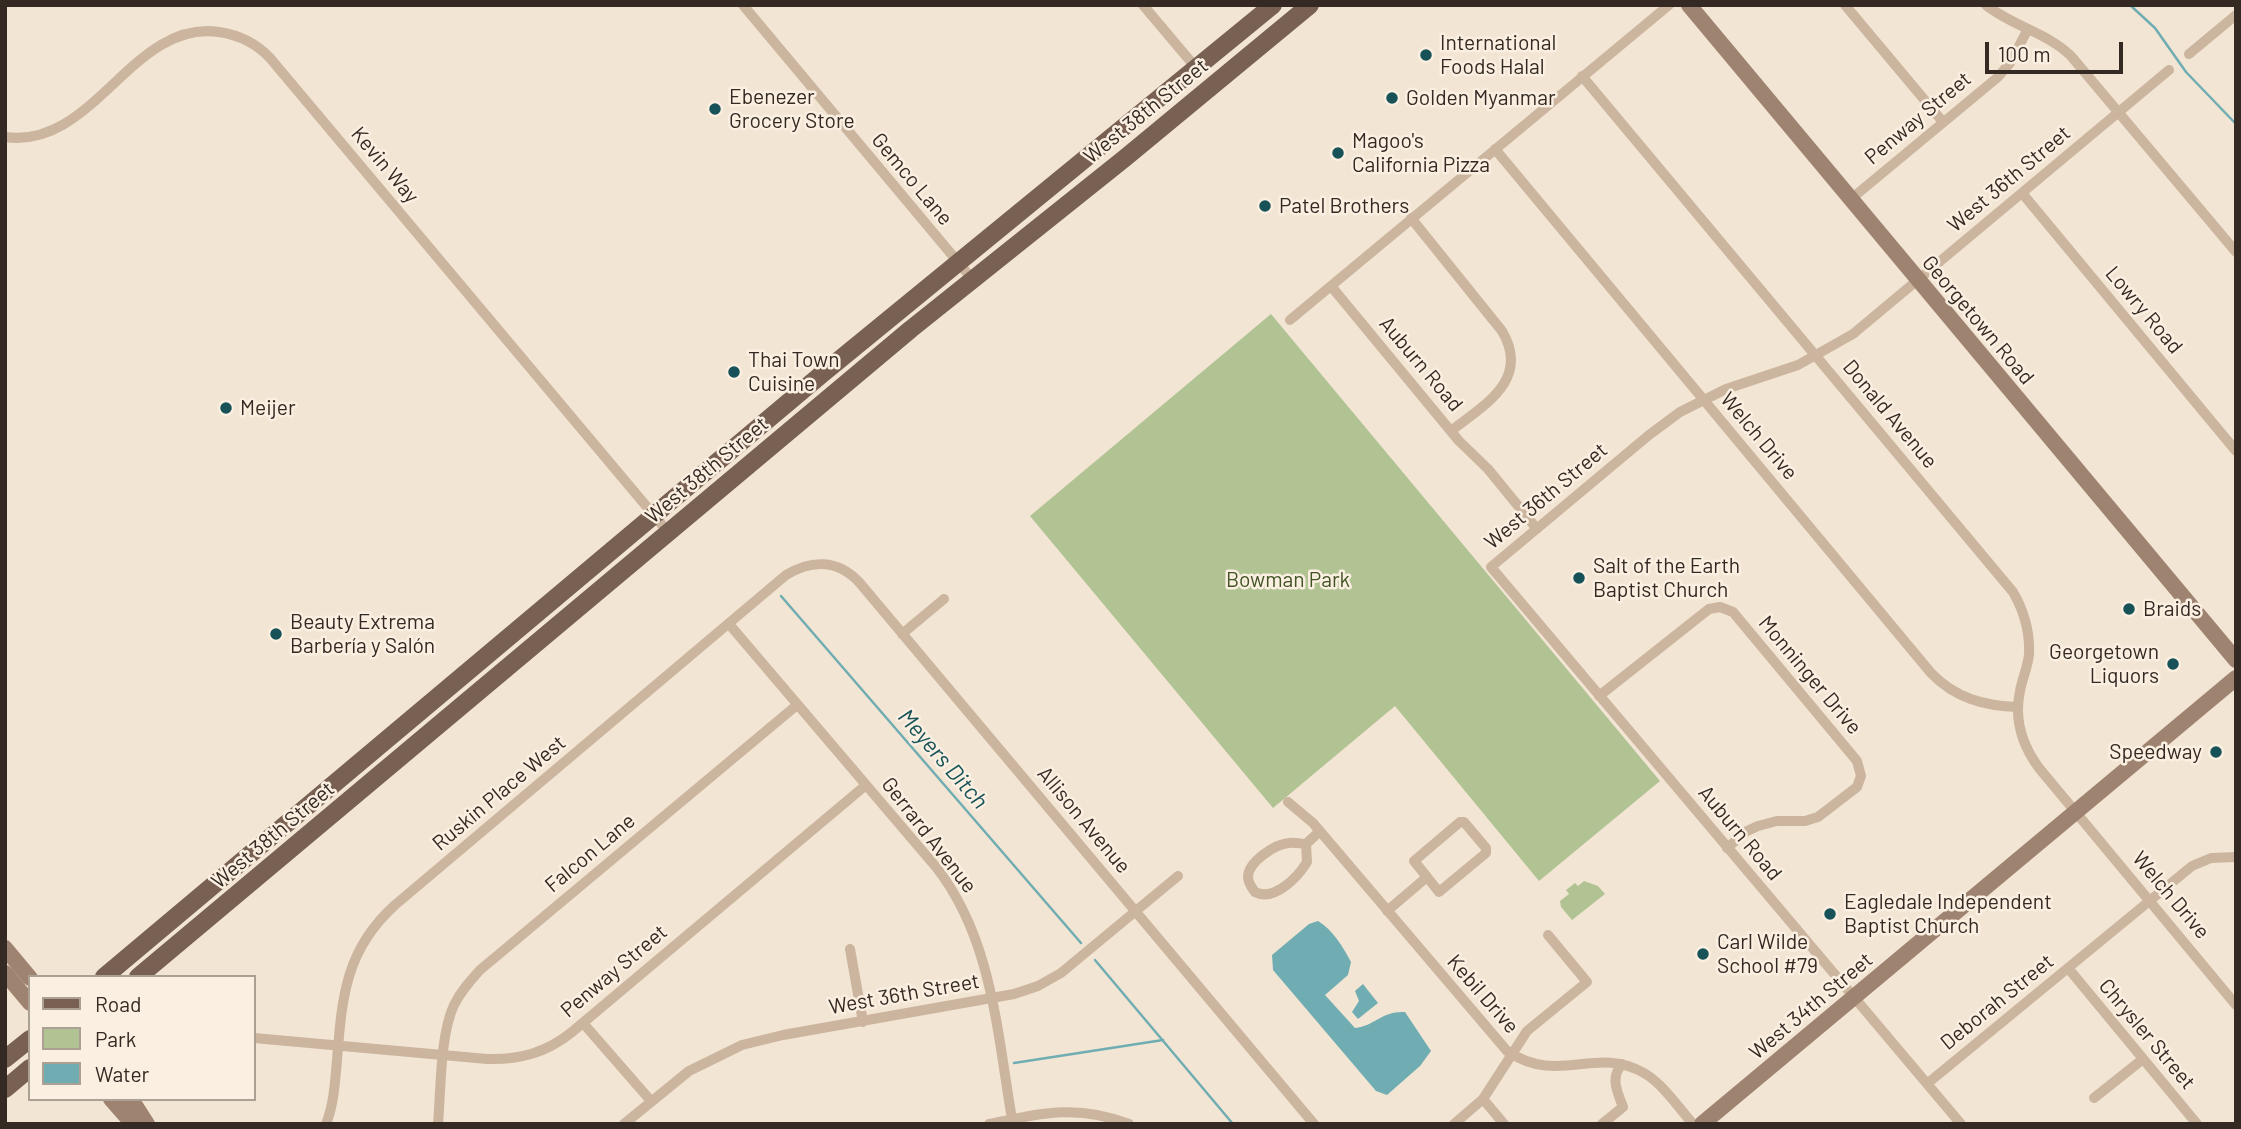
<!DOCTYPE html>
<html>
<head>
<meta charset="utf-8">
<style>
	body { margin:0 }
	#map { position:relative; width:2241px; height:1129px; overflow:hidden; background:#f3e5d4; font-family:Barlow,sans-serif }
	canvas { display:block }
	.frame { position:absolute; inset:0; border:7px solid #342923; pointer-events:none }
	.legend { position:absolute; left:28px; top:975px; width:228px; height:126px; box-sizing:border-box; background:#faefe0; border:2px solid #aba094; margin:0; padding:9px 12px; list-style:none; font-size:21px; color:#342923 }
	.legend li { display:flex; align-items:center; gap:14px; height:35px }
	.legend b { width:35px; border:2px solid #aba094 }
	.scale { position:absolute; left:1985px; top:42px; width:138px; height:32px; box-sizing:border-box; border:4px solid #342923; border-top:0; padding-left:9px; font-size:21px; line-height:24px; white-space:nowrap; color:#342923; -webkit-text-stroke:5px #faefe0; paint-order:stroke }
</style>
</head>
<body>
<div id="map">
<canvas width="2241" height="1129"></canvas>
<div class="frame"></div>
<ul class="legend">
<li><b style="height:9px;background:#786053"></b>Road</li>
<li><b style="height:19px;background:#b1c293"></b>Park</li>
<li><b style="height:19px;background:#70adb2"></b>Water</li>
</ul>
<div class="scale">100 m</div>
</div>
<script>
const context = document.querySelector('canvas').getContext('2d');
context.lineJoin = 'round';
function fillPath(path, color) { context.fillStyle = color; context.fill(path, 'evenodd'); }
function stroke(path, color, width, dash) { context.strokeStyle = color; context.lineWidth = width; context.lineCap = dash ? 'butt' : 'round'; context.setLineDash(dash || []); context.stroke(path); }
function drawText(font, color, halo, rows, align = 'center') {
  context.font = font + ' Barlow,sans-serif'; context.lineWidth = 5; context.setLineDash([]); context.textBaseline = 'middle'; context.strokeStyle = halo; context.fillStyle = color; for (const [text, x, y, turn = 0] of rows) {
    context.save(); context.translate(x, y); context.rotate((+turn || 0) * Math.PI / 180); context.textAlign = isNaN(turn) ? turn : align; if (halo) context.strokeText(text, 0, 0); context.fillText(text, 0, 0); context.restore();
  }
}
const green = new Path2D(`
	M1271,314L1660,781L1539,881L1395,706L1273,808L1030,516Z
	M1584,881L1598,886L1605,894L1572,920L1561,907L1560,901L1569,894L1566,890L1575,883L1578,886Z`);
const water = new Path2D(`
	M1318,921C1333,930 1343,947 1351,962L1348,975L1325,995L1355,1028C1375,1026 1381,1011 1405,1012L1431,1051L1420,1066L1387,1095L1376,1091L1273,970L1272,955L1309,924Z
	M1363,984L1378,1003L1358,1019L1352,1012L1359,1001L1355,991Z`);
const stream = new Path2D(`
	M2130,5L2155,28L2186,72L2236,124
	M781,596L1081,943
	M1095,960L1233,1124
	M1014,1063L1163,1040`);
const street = new Path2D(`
	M743,5L973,280
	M1143,5L1197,69
	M1845,5L1943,122
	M1986,5C2012,26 2046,32 2071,56L2236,252
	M2189,54L2236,15
	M1582,76L2013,592C2024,611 2030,632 2029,654C2028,667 2022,679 2020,691C2014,719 2022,745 2039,768L2236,1005
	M5,137C94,150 132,19 219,32C239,35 256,43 270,58L668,532
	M1495,149L1931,673C1955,698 1984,706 2018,707
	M2022,193L2236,451
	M1851,199L1998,77L2010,63L2028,29
	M1411,218L1502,331C1531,380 1484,405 1451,431
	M1331,286L1459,441L1488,469L1537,529
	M1290,320L1669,5
	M729,624L936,867C992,938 997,1032 1012,1119
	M902,634L944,599
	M1599,696L1709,609L1720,607L1733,612L1857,761L1861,776L1857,787L1818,817L1805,821H1777L1758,826L1747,831L1727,848
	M1288,802L1313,823L1507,1051C1559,1086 1595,1045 1644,1073C1663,1084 1678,1107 1693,1124
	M1306,844L1307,862C1298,877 1274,902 1255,892C1252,888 1248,883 1248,877C1248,862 1275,844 1289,843C1295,842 1301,844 1306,844L1320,831
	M1387,911L1427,877L1414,861L1460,822H1464L1486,848V853L1439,892L1427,877
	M850,949L863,1022
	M2068,968L2197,1124
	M583,1023L651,1101
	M254,1038L487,1059C519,1060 546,1053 572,1032L866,785
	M1928,1083L2192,866L2211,858L2236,857
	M2094,1098L2143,1059
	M1483,1099L1527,1031L1587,982L1548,935
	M326,1124C334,1104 335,1082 337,1060C342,998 345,950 395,905L786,575C811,560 837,559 859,582L1314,1124
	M438,1124C441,1089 440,1035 454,1005C461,991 470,981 480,970L797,705
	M624,1124L689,1071L742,1045L783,1035L1014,994L1038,986L1061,973L1178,876
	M989,1124C1041,1113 1078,1104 1129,1124
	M1454,1124L1483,1099L1504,1124
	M1602,1124L1623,1107C1617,1091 1610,1078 1622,1064
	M1961,1124L1491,567L1649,435L1680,412L1726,389L1798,365L1853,334L2169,70`);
const secondary = new Path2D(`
	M1689,5L2236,660
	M5,948L30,978
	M5,973L30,1003
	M111,1099L133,1124
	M131,1099L147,1124
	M1702,1124L2236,678`);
const primary = new Path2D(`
	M104,977L822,374L1273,5
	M138,977L911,329L1125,158L1310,5
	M5,1059L30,1039
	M5,1089L30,1068`);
const markers = [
	[1426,55,7,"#165258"],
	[1392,98,7,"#165258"],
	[715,109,7,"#165258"],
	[1338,153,7,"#165258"],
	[1265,206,7,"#165258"],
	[734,372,7,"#165258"],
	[226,408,7,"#165258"],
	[1579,578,7,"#165258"],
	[2129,609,7,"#165258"],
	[276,634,7,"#165258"],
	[2173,664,7,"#165258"],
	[2216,752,7,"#165258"],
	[1830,914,7,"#165258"],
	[1703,954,7,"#165258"]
];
const poiNames = [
	["International",1440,43],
	["Foods Halal",1440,67],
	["Ebenezer",729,97],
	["Grocery Store",729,121],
	["Golden Myanmar",1406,98],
	["Magoo's",1352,141],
	["California Pizza",1352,165],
	["Patel Brothers",1279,206],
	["Thai Town",748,360],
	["Cuisine",748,384],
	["Meijer",240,408],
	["Salt of the Earth",1593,566],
	["Baptist Church",1593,590],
	["Braids",2143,609],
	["Beauty Extrema",290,622],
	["Barbería y Salón",290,646],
	["Georgetown",2159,652,"right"],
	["Liquors",2159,676,"right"],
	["Speedway",2202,752,"right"],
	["Eagledale Independent",1844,902],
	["Baptist Church",1844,926],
	["Carl Wilde",1717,942],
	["School #79",1717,966]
];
const streetNames = [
	["West 38th Street",1146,111,-39],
	["Penway Street",1918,118,-40],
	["Kevin Way",385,165,50],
	["Gemco Lane",912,179,50],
	["West 36th Street",2009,179,-40],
	["Lowry Road",2144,310,50],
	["Georgetown Road",1978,320,50],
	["Auburn Road",1421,364,50],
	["Donald Avenue",1890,414,50],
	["Welch Drive",1759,436,50],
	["West 38th Street",707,470,-40],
	["West 36th Street",1546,496,-40],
	["Monninger Drive",1810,675,50],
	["Ruskin Place West",499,793,-40],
	["Allison Avenue",1084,820,50],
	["Auburn Road",1740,833,50],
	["West 38th Street",273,835,-40],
	["Gerrard Avenue",929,835,52],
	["Falcon Lane",590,853,-40],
	["Welch Drive",2171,895,50],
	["Penway Street",614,971,-40],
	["West 36th Street",904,994,-10],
	["Kebil Drive",1483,994,49],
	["Deborah Street",1997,1002,-39],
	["West 34th Street",1811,1006,-40],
	["Chrysler Street",2147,1034,50]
];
const parkNames = [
	["Bowman Park",1288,580]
];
const waterNames = [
	["Meyers Ditch",943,759,49]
];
fillPath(green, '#b1c293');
fillPath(water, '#70adb2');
stroke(stream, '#70adb2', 2.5);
stroke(street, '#cbb59f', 10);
stroke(secondary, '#9f8371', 16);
stroke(primary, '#786053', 18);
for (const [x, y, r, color] of markers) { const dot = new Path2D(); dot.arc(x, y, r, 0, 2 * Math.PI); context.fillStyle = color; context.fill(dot); stroke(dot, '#faefe0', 2.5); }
drawText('21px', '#342923', '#faefe0', poiNames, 'left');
drawText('21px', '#342923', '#faefe0', streetNames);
drawText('21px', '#415425', '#faefe0', parkNames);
drawText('italic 23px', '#165258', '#faefe0', waterNames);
</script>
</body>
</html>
